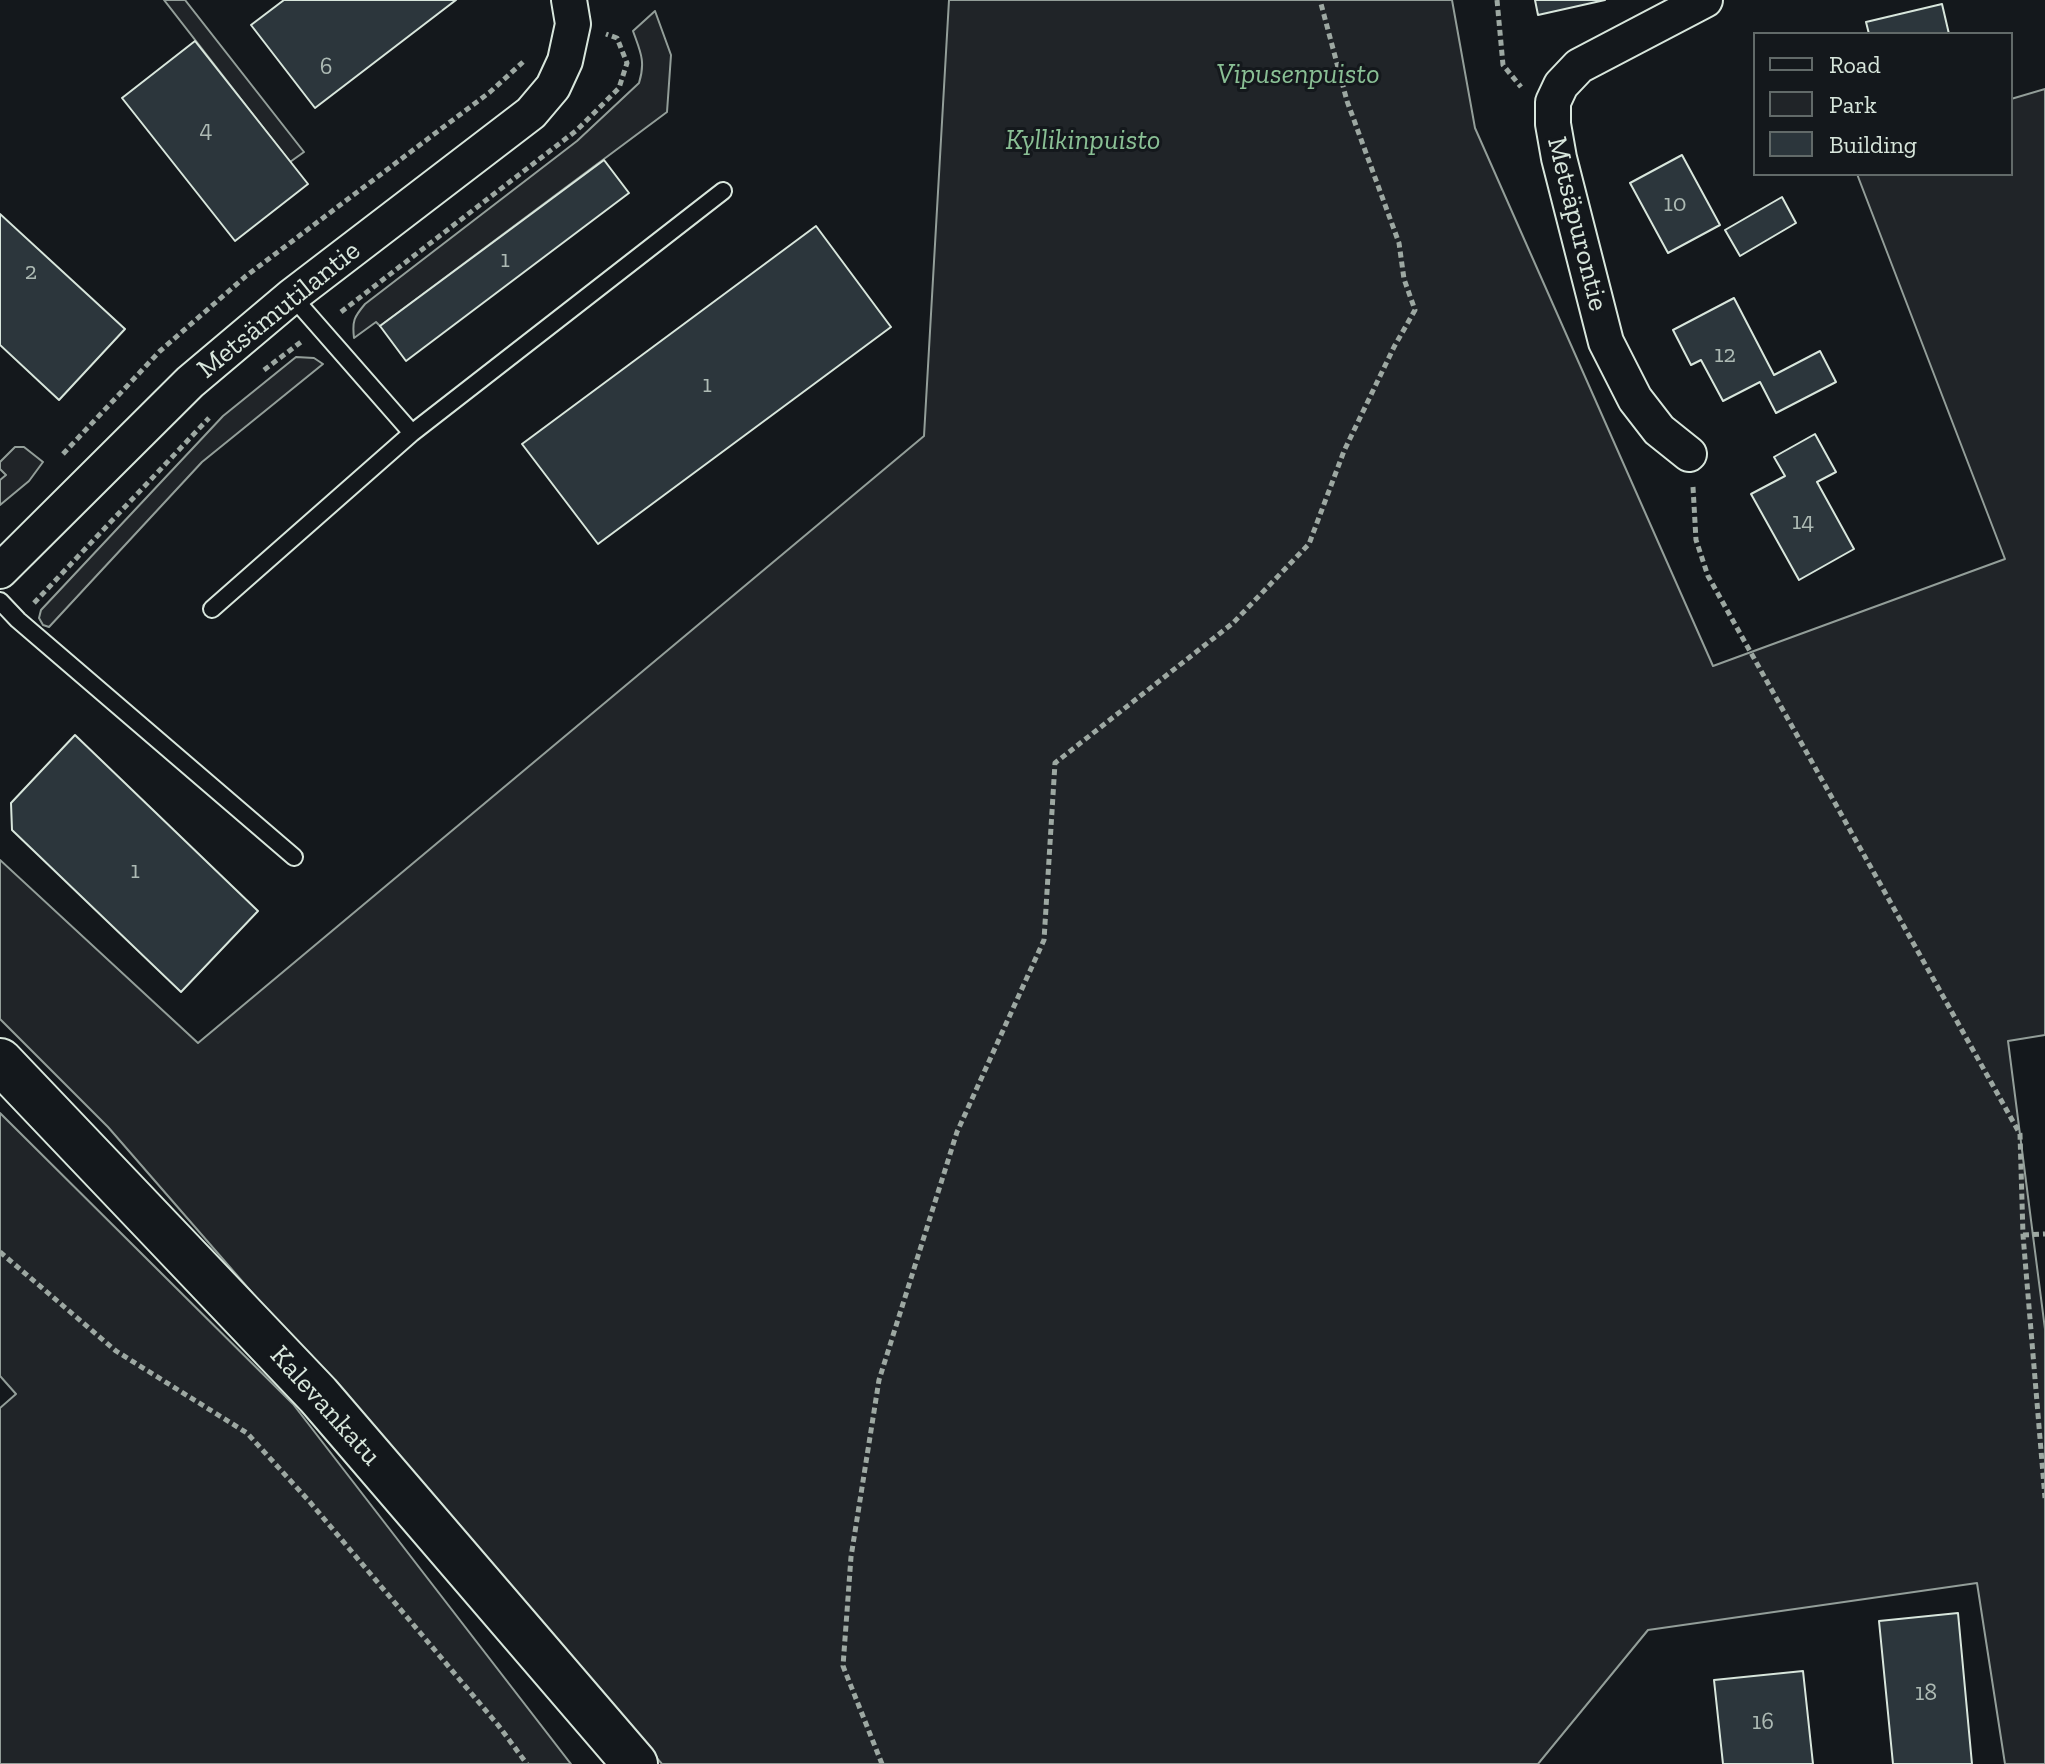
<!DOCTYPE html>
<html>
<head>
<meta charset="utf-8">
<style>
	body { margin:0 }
	#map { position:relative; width:2045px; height:1764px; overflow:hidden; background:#14181c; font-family:"Zilla Slab",serif }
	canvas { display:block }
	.legend { position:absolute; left:1753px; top:32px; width:260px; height:144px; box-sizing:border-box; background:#14181c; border:2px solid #626a69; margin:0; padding:10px 14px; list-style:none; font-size:24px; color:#d8e6dc }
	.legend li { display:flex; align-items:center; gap:16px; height:40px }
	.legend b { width:40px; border:2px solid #626a69 }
</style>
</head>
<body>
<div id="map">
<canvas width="2045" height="1764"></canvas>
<ul class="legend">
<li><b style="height:10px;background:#14181c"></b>Road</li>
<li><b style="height:22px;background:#202428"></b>Park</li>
<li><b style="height:22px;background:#2c363c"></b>Building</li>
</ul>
</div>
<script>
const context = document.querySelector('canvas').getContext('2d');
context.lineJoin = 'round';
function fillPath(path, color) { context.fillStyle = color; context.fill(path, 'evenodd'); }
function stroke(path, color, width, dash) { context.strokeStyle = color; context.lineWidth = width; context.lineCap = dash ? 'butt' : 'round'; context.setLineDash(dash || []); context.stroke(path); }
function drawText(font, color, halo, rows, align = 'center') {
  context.font = font + ' "Zilla Slab",serif'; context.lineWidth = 6; context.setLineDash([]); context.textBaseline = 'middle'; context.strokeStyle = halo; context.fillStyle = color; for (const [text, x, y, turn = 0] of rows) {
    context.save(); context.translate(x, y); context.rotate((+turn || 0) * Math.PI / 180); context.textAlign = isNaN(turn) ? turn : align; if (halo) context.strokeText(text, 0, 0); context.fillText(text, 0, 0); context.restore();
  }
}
const green = new Path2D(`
	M164,0H185L304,152L290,162Z
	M949,0H1452L1475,128L1713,666L2005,559L1857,174H2011V99L2045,89V1035L2008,1041L2045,1329V1764H2005L1977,1583L1648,1630L1538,1764H662L108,1127L0,1019V860L198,1043L924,436Z
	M655,11L671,55L667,112L380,326L376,322L354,338C352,321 354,317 365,304L577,141L639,83C646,61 640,51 633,31Z
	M296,357L314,358L323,364L202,462L49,627L43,625L39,618L41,610L223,416Z
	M15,447H24L43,462L29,481L0,505V480L6,475L0,469V462Z
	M0,1113L293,1404L571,1764H0V1408L16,1394L0,1376Z`);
const building = new Path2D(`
	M284,0H456L315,108L251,25Z
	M1535,0H1605L1538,15Z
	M1942,4L1949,34H1869L1866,22Z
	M195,41L308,184L235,241L122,98Z
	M1682,155L1720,225L1668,253L1630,183Z
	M604,160L629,193L406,361L380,326Z
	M1782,197L1796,223L1740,256L1725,230Z
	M0,214L125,329L59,400L0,345Z
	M816,226L891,327L598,544L522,444Z
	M1734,298L1774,375L1820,351L1836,382L1776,413L1760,382L1723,401L1701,360L1691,365L1673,330Z
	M1815,434L1836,472L1817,482L1854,549L1799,580L1751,494L1785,476L1774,457Z
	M75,735L258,911L181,992L12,830L11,803Z
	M1958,1613L1972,1764H1893L1879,1621Z
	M1803,1671L1813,1764H1723L1714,1680Z`);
const path = new Path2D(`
	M1497,0L1503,65L1521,87
	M341,312L577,130L619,88L627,63L617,38L606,34
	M264,370L301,342
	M63,454L160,351L246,276L490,92L523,62
	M1693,487L1696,540L1708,576L2020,1134L2023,1235L2045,1498
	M34,603L209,418
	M2023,1235L2045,1234
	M0,1252L116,1351L247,1433L309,1501L498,1725L527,1764
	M882,1764L843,1666L851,1557L879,1380L957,1132L1044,940L1055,763L1233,623L1309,544L1344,451L1394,347L1415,310L1404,279L1399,243L1347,101L1320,0`);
const service = new Path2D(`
	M292,296L412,433
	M0,601L18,620L294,857
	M212,609L412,433L723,191`);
const minor = new Path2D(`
	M1689,454L1659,430L1635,399L1606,342L1559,158L1553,124V102L1561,85L1579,66L1705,0
	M0,571L190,382L292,296L531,113L553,87L565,61L573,24L569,0`);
const secondary = new Path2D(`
	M0,1061L318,1395L635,1764`);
const numberNames = [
	["6",326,67],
	["4",206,130],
	["10",1675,204],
	["1",505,260],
	["2",31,272],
	["12",1725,355],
	["1",707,385],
	["14",1803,522],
	["1",135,871],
	["18",1926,1693],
	["16",1763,1722]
];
const parkNames = [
	["Vipusenpuisto",1298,75],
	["Kyllikinpuisto",1083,141]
];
const streetNames = [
	["Metsäpurontie",1577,224,76],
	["Metsämutilantie",279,310,-39],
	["Kalevankatu",325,1406,48]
];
fillPath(green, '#202428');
stroke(green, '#939e99', 2);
fillPath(building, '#2c363c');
stroke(building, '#d8e6dc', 2);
stroke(service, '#d8e6dc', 20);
stroke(minor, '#d8e6dc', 38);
stroke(secondary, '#d8e6dc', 48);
stroke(path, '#9da8a2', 5, [6, 4]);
stroke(service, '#14181c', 16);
stroke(minor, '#14181c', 34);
stroke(secondary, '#14181c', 44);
drawText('24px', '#adbab4', null, numberNames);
drawText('italic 28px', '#8ac095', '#14181c', parkNames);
drawText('28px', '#d8e6dc', '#14181c', streetNames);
</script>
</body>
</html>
